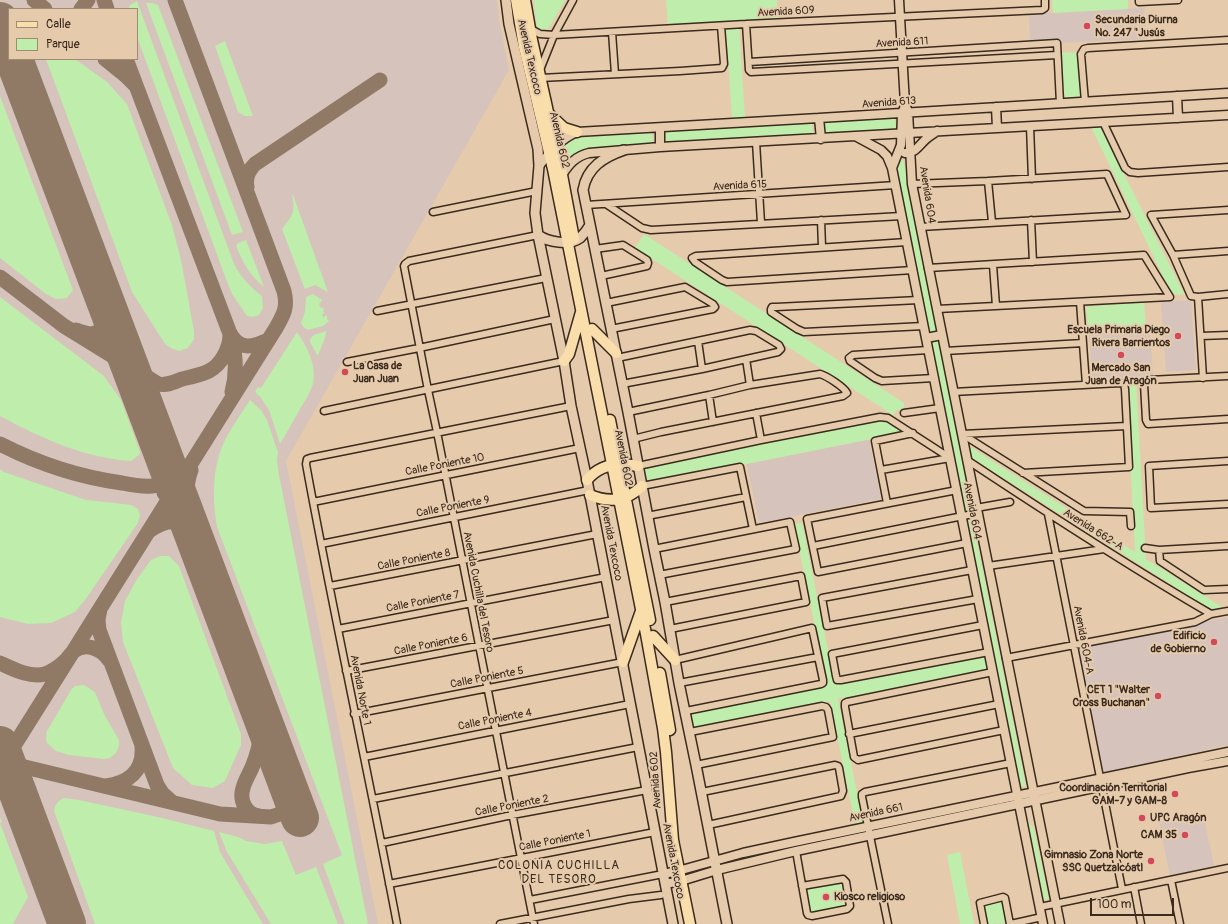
<!DOCTYPE html>
<html>
<head>
<meta charset="utf-8">
<style>
	body { margin:0 }
	#map { position:relative; width:1228px; height:924px; overflow:hidden; background:#e5cbac; font-family:Pangolin,sans-serif }
	canvas { display:block }
	.legend { position:absolute; left:8px; top:8px; width:130px; height:52px; box-sizing:border-box; background:#e5cbac; border:1px solid #a18b73; margin:0; padding:5px 7px; list-style:none; font-size:12px; color:#3b2a1e }
	.legend li { display:flex; align-items:center; gap:8px; height:20px }
	.legend b { width:20px; border:1px solid #a18b73 }
	.scale { position:absolute; left:1090px; top:898px; width:84px; height:18px; box-sizing:border-box; border:2px solid #3b2a1e; border-top:0; padding-left:5px; font-size:12px; line-height:14px; white-space:nowrap; color:#3b2a1e; -webkit-text-stroke:3px #e5cbac; paint-order:stroke }
</style>
</head>
<body>
<div id="map">
<canvas width="1228" height="924"></canvas>
<ul class="legend">
<li><b style="height:5px;background:#f9deab"></b>Calle</li>
<li><b style="height:11px;background:#bfedab"></b>Parque</li>
</ul>
<div class="scale">100 m</div>
</div>
<script>
const context = document.querySelector('canvas').getContext('2d');
context.lineJoin = 'round';
function fillPath(path, color) { context.fillStyle = color; context.fill(path, 'evenodd'); }
function stroke(path, color, width, dash) { context.strokeStyle = color; context.lineWidth = width; context.lineCap = dash ? 'butt' : 'round'; context.setLineDash(dash || []); context.stroke(path); }
function drawText(font, color, halo, rows, align = 'center') {
  context.font = font + ' Pangolin,sans-serif'; context.lineWidth = 4; context.setLineDash([]); context.textBaseline = 'middle'; context.strokeStyle = halo; context.fillStyle = color; for (const [text, x, y, turn = 0] of rows) {
    context.save(); context.translate(x, y); context.rotate((+turn || 0) * Math.PI / 180); context.textAlign = isNaN(turn) ? turn : align; if (halo) context.strokeText(text, 0, 0); context.fillText(text, 0, 0); context.restore();
  }
}
const built = new Path2D(`
	M0,0H497L499,19L509,70L286,461L378,924H0ZM9,9H137V59H9Z
	M1144,8L1146,39L1061,43L1060,40L1030,41L1029,14Z
	M1191,300L1196,370L1166,372L1161,302Z
	M1150,330L1153,377L1092,380L1089,333Z
	M869,439L881,499L759,523L747,464Z
	M1228,617V745L1102,773L1078,647Z
	M1203,813L1214,866L1170,876L1159,822Z`);
const green = new Path2D(`
	M534,0H565L549,28L543,30L537,27L535,13Z
	M666,0H777L778,20L668,26Z
	M1052,0H1128V9L1053,13Z
	M137,1L234,264C241,277 250,287 262,296L263,308L259,315C255,317 252,317 247,316L232,294L226,279L137,37V9H128L130,5Z
	M146,3H152L158,5L243,232L232,235Z
	M739,27L745,117L732,118L726,28Z
	M225,41L253,116H245L238,112L215,46Z
	M1078,52L1080,97L1062,98L1059,53Z
	M46,59H75L107,82L127,104L172,225L181,260L194,331V339L188,348L179,351L171,348L165,344L132,292Z
	M0,96L73,290L67,298L56,299L46,294L0,258Z
	M895,117L896,129L826,134L824,132L823,123L825,121Z
	M809,122L812,125L813,132L810,135L669,143L665,141V132L668,130Z
	M1100,126L1184,294L1172,295L1091,127Z
	M650,132L652,134L653,142L651,144L587,148L576,153L570,157L565,163L561,144L576,135Z
	M899,157L903,160L904,163L938,331L928,334L895,163Z
	M292,195H293L328,292L315,285L305,289L304,287L282,229C284,226 286,224 288,221C295,212 294,205 292,195Z
	M644,234L904,403V409L897,410L893,415L635,248Z
	M246,240L264,287C250,276 243,263 236,246L238,243Z
	M313,294L322,300L319,304L320,307L324,309L323,312L325,313L322,314L323,317L327,315V319L329,321L323,326L308,330L304,328L301,323L305,312L306,297Z
	M0,297L104,376L121,400L140,452L139,455L131,461C84,458 41,438 0,416Z
	M1144,302L1146,326L1088,330L1086,307Z
	M326,331L325,338L318,355H317L310,342V339L314,335Z
	M297,332C307,346 317,366 313,384C310,393 305,401 300,409C294,420 287,432 280,444L269,410L261,398L255,392L258,387L261,388Z
	M939,338L971,510L964,512L929,340Z
	M1136,381L1146,559L1222,607L1211,610L970,457L969,446L1135,552L1126,382Z
	M250,400L261,410L267,420L278,452L277,460L279,475L368,924H345L323,864L342,855L217,527C212,497 212,463 227,436C234,424 242,412 250,400Z
	M885,419L907,432L646,484L643,468Z
	M0,469L4,472L86,500L115,503L131,505L138,509L140,515L138,523L85,600L75,612L51,623L28,624L0,617Z
	M972,517L1026,786L1019,787L965,518Z
	M802,523L835,684L986,654L989,669L838,699L863,822L855,824L830,701L694,728L691,713L827,686L794,524Z
	M160,556H169L179,566L241,734V745L225,781L213,788L192,785L173,768L123,642L121,623L125,601L137,579L151,560Z
	M84,685L95,692L104,714L119,740V746L116,753L110,758L104,759L69,755L56,751L47,743L46,738L47,731L71,690L75,686Z
	M64,798L79,800L158,817L214,831L220,852L263,924H95L54,811C55,804 58,801 64,798Z
	M1024,815L1034,829L1049,899L1041,900Z
	M0,817L2,822L0,823L28,897L13,924H0Z
	M219,832L238,837L246,841L265,844L282,841L296,875L316,867L338,924H271L227,852Z
	M960,852L974,924H960L947,855Z
	M841,881L845,905L810,913L805,889Z
	M1003,899L1008,923L985,924L981,904Z`);
const taxiway = new Path2D(`
	M34,0L45,9
	M104,0L107,9
	M81,9L88,0
	M105,59L126,76L135,85
	M126,59L232,339C236,357 237,374 232,392
	M247,187C245,178 248,171 255,164L380,80
	M0,277L64,326L158,384C167,386 175,382 182,379C191,377 201,375 209,371C221,365 230,348 230,335
	M76,330C81,332 86,334 92,334C101,332 109,321 108,312C108,309 107,305 106,302
	M230,333C239,351 253,347 268,340
	M122,344L132,360L139,368
	M159,443L163,467L164,493
	M0,444C39,464 79,477 122,483C132,485 142,487 152,486C164,485 174,481 182,473
	M189,521C186,504 185,486 191,470
	M149,531C167,519 183,516 195,537
	M100,609L98,620L99,630L157,785L162,793L172,802
	M0,663C13,669 30,678 45,674C53,671 60,666 66,660C69,657 71,653 74,651C86,642 102,649 109,660
	M256,702C260,714 263,726 260,739C259,748 256,757 253,765C250,773 245,780 243,788C239,801 246,814 259,816
	M0,741L5,750L16,759
	M15,755L14,770L18,793
	M0,761L220,814L271,817L297,808
	M0,768L276,328C284,314 288,307 284,291L175,0
	M0,784C10,786 15,790 19,798
	M106,786C128,783 144,771 142,747`);
const runway = new Path2D(`
	M0,21L9,45
	M14,59L300,818
	M0,745L67,924`);
const minor = new Path2D(`
	M1139,0V2L1178,0
	M746,24L749,70L751,72L1057,55
	M529,28L540,34L554,35L746,24L1042,10L1045,8V0
	M612,32L615,74
	M749,62L1057,43L1060,103
	M540,70L554,35L573,0
	M540,78L680,71L722,68L724,64L721,26
	M1085,102L1081,54L1084,49L1088,48L1228,40
	M1103,122L1125,168L1130,172L1138,173L1228,167
	M1030,126L1032,179
	M756,142L761,223
	M988,181L992,222
	M912,184L988,181L1107,174L1126,215L920,227
	M606,204L642,228L651,230L902,216
	M586,205L896,185
	M1228,210L1151,215L1173,255L1191,296L1198,297L1228,294
	M433,212L537,191
	M821,220L822,247
	M1031,220L1033,262
	M907,242L696,256L692,258L695,262L722,280L727,282L913,270
	M595,249L623,245L647,260L648,263L647,266L601,276
	M1173,255L1228,251
	M993,265L996,306
	M928,268L1144,255L1170,297L937,309
	M1198,297L1203,378
	M919,300L776,307H772L771,309V312L774,314L797,329L804,332L924,326
	M1080,302L1086,385
	M606,303L685,287L713,304L715,307L713,309L611,329
	M377,311L546,278
	M1201,336L1228,335
	M698,341L702,369
	M928,350L853,355L849,358L850,361L875,378L882,381L934,378
	M945,351L1083,343
	M617,358L750,330L756,331L779,345L781,349L778,352L702,369L622,384
	M746,359L750,385
	M347,362L419,348L555,319
	M1228,376L1149,380L1145,382L1144,384L1146,420L1148,424L1228,419
	M953,392L1120,383L1124,384L1125,389L1129,467L1023,473
	M709,395L713,422
	M324,411L564,361
	M628,412L709,395L750,385L820,374C827,376 844,387 847,393L843,396L661,432L633,439
	M756,413L761,440
	M904,413L940,408
	M962,434L1084,511L1130,512L1131,526
	M962,434L1127,426
	M967,460C1047,513 1128,566 1211,614
	M1228,461L1149,466L1151,508L1228,504
	M638,466L761,440L880,417L888,418L950,458
	M881,470L950,458
	M642,486L740,467L753,529
	M957,490L807,519L818,572L967,543
	M313,502L580,448
	M887,503L875,441L913,433
	M976,508L1010,502
	M1048,514L1122,889
	M647,516L746,497
	M321,544L589,490
	M813,546L978,513
	M1145,548L1159,550L1228,546
	M654,549L790,522L796,549L659,575
	M1159,550L1160,561L1204,590L1228,589
	M988,566L1104,549
	M972,570L822,598L827,626L978,599
	M330,586L597,534
	M665,602L801,576L806,602L670,629
	M983,625L832,654L836,676L837,680H841L989,652
	M338,629L606,577
	M1006,658L1195,622L1211,614L1228,611
	M675,660L812,628L823,680V683L821,684L686,711
	M346,671L614,620
	M993,672L847,702L845,703V707L854,757L858,760L1004,730
	M679,683L818,657
	M354,714L623,662
	M690,732L822,706L826,707L828,710L833,737L696,765
	M849,734L999,704
	M364,757L630,704
	M702,792L835,765L838,766L839,768L843,791L841,796L708,825
	M373,799L638,747
	M382,843L512,815L647,790
	M796,851L807,913L808,915L812,916L847,909L850,906L846,882L843,879L802,886
	M1171,880L1180,924
	M389,884L655,832
	M1134,887L1141,924
	M530,900L663,874
	M1040,907L1228,868
	M397,924C368,770 334,618 306,464L307,459L310,458L571,406
	M500,924L629,899L661,895
	M534,924L437,432L428,390L404,266L405,264L409,261L538,235
	M888,924L862,797V794L865,792L1011,763
	M984,924L980,903L1003,897L1005,898L1010,924
	M1011,924L1042,917`);
const tertiary = new Path2D(`
	M899,0L905,104L908,112L912,184L1060,924
	M1177,96L1178,118
	M905,106L902,113L901,145L892,168L1043,924
	M996,107L997,128
	M819,118L821,139
	M660,128V147
	M857,137L881,150L887,156L892,168
	M905,153C915,154 919,145 926,139C929,136 933,134 937,131
	M539,166C550,152 560,139 577,132L819,118L1228,93
	M562,175C569,164 576,156 589,153L660,147L1228,115
	M926,338L942,335
	M663,874L678,871L743,853L794,842L1228,752
	M665,884L681,881L717,870L796,851L1188,768L1228,761`);
const secondary = new Path2D(`
	M506,0L509,24L538,149L539,166L535,213L538,235L564,361L571,406L587,480L673,924
	M624,150C604,157 587,167 583,190L628,412L654,549L665,602L679,683L696,765L727,924
	M538,235C548,242 569,246 580,238C584,234 587,230 590,225`);
const primary = new Path2D(`
	M516,0L524,47L553,169L646,634L663,728L666,752L673,840L690,924
	M525,0L532,40L562,175L574,239
	M549,114L564,128L577,132
	M592,329L616,353
	M564,361L569,354L581,312
	M610,420L650,620
	M587,480C600,464 619,462 638,466
	M590,495C609,503 627,501 642,486
	M653,636L675,660
	M623,662L641,611
	M660,673L670,730`);
const markers = [
	[1087,26,4,"#d1495b"],
	[1178,336,4,"#d1495b"],
	[1121,355,4,"#d1495b"],
	[345,372,4,"#d1495b"],
	[1214,642,4,"#d1495b"],
	[1158,696,4,"#d1495b"],
	[1175,794,4,"#d1495b"],
	[1142,818,4,"#d1495b"],
	[1185,835,4,"#d1495b"],
	[1151,861,4,"#d1495b"],
	[826,897,4,"#d1495b"]
];
const streetNames = [
	["Avenida 609",786,12,-3],
	["Avenida 611",902,43,-3],
	["Avenida Texcoco",529,57,77],
	["Avenida 613",889,103,-4],
	["Avenida 602",559,140,77],
	["Avenida 615",740,186,-3],
	["Avenida 604",927,195,81],
	["Avenida 602",623,458,79],
	["Calle Poniente 10",445,465,-11],
	["Calle Poniente 9",453,507,-11],
	["Avenida 604",972,511,79],
	["Avenida 662-A",1093,530,32],
	["Avenida Texcoco",611,543,79],
	["Calle Poniente 8",414,560,-11],
	["Avenida Cuchilla del Tesoro",478,592,79],
	["Calle Poniente 7",423,602,-11],
	["Avenida 604-A",1083,640,79],
	["Calle Poniente 6",431,645,-11],
	["Calle Poniente 5",487,678,-11],
	["Avenida Norte 1",360,690,79],
	["Calle Poniente 4",495,720,-11],
	["Avenida 602",656,780,-94],
	["Calle Poniente 2",512,806,-11],
	["Avenida 661",876,813,-12],
	["Calle Poniente 1",555,841,-11],
	["Avenida Texcoco",673,861,79]
];
const poiNames = [
	["Secundaria Diurna",1095,20,"left"],
	["No. 247 \"Jusús",1095,33,"left"],
	["Escuela Primaria Diego",1170,330],
	["Rivera Barrientos",1170,343],
	["La Casa de",353,366,"left"],
	["Juan Juan",353,379,"left"],
	["Mercado San",1121,368,"center"],
	["Juan de Aragón",1121,381,"center"],
	["Edificio",1206,636],
	["de Gobierno",1206,649],
	["CET 1 \"Walter",1150,690],
	["Cross Buchanan\"",1150,703],
	["Coordinación Territorial",1167,788],
	["GAM-7 y GAM-8",1167,801],
	["UPC Aragón",1150,818,"left"],
	["CAM 35",1177,835],
	["Gimnasio Zona Norte",1143,855],
	["SSC Quetzalcóatl",1143,868],
	["Kiosco religioso",834,897,"left"]
];
const neighbourhoodNames = [
	["COLONIA CUCHILLA",559,866],
	["DEL TESORO",559,880]
];
fillPath(built, '#d5c3bc');
fillPath(green, '#bfedab');
stroke(taxiway, '#907a65', 15);
stroke(runway, '#907a65', 38);
stroke(minor, '#3b2a1e', 9);
stroke(tertiary, '#3b2a1e', 11);
stroke(secondary, '#3b2a1e', 12);
stroke(primary, '#3b2a1e', 13);
stroke(minor, '#e5cbac', 6);
stroke(tertiary, '#e5cbac', 8);
stroke(secondary, '#e5cbac', 9);
stroke(primary, '#f9deab', 10);
for (const [x, y, r, color] of markers) { const dot = new Path2D(); dot.arc(x, y, r, 0, 2 * Math.PI); context.fillStyle = color; context.fill(dot); stroke(dot, '#e5cbac', 1.5); }
drawText('11px', '#3b2a1e', '#e5cbac', streetNames);
drawText('bold 11px', '#3b2a1e', '#e5cbac', poiNames, 'right');
context.letterSpacing = '1px';
drawText('12px', '#3b2a1e', '#e5cbac', neighbourhoodNames);
context.letterSpacing = '0px';
</script>
</body>
</html>
